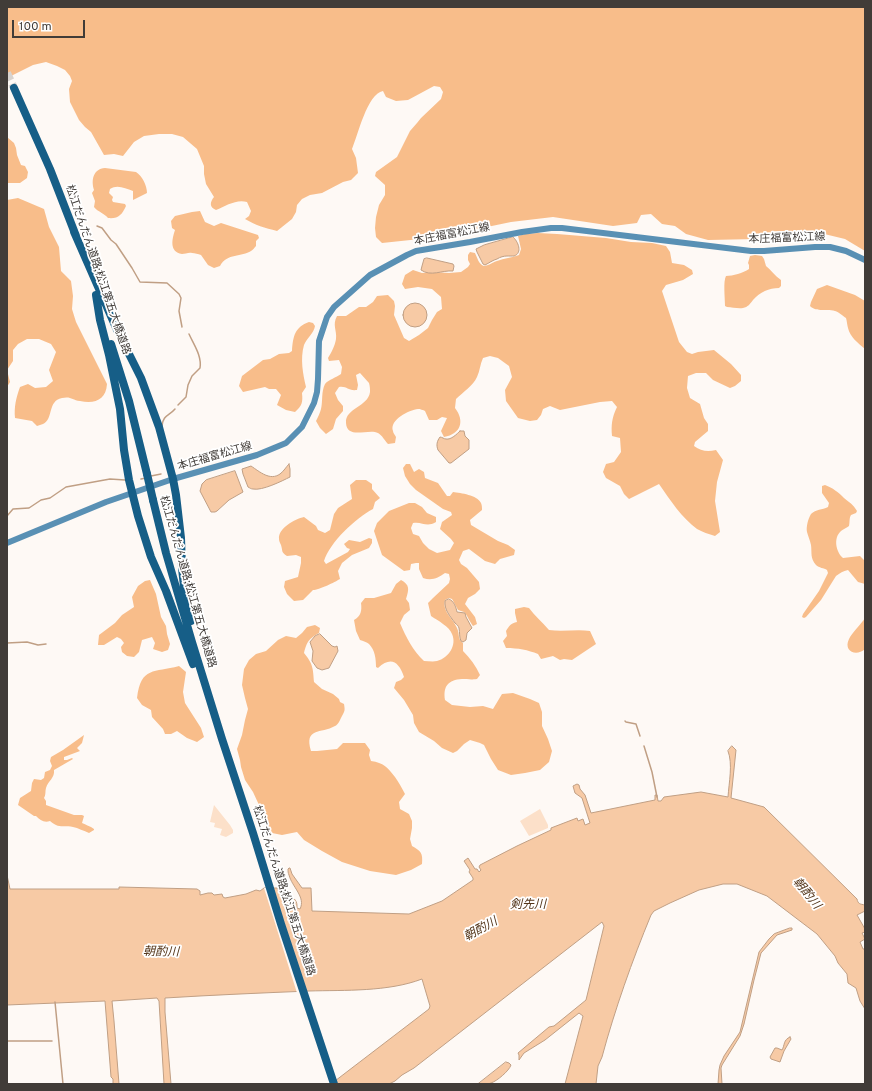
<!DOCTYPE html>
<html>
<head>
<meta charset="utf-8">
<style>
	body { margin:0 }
	#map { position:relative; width:872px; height:1091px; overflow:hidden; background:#fef9f5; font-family:Overpass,sans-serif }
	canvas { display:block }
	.frame { position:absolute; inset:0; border:8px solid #413c38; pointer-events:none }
	.scale { position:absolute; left:12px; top:20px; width:73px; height:18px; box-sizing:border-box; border:2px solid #413c38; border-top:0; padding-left:5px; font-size:12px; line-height:14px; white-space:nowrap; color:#413c38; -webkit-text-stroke:3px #fff; paint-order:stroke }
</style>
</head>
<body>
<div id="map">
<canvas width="872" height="1091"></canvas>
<div class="frame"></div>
<div class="scale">100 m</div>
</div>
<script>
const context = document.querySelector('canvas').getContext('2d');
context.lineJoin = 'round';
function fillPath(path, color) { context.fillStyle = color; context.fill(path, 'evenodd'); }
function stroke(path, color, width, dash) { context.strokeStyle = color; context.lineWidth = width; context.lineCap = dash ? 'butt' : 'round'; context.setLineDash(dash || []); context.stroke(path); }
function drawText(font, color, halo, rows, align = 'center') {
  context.font = font + ' Overpass,"Noto Sans JP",sans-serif'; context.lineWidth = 3.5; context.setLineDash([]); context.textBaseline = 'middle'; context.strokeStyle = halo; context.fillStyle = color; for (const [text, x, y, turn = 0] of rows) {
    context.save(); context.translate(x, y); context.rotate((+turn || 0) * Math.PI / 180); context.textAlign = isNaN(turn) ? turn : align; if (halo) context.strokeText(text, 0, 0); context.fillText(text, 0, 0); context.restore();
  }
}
const green = new Path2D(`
	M214,805L230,825L233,830V833L226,837L220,835L222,829L214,827L215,823L210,822Z
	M540,809L548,825V828L529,836L520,821Z`);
const forest = new Path2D(`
	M7,7H865V251L845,239L816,232L757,239L708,240L686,234L675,226L662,224L651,214L641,215L637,223L613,226L553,217L511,222L439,237L382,243L376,237L375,228L376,217L379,205L385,195V185L375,176L376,172L397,157L410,131L417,123L421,118L441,99L443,92L440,87L434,86L408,100L396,101L386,97L383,91C367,94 358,135 352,149L356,158L358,173L351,180L343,182L322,193L310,195L302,199L297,205L296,212L292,219L277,231C265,228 255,225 245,219L249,216L251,211L247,202C236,199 226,206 216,210C209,207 210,202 214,197L206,184L204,174V166L197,149L183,137L172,134H159L144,136L134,142L123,156L114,154L104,155L91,132L85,127L79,120L70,102L69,89L72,81L70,76L65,70L57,66L46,62L33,65L7,78Z
	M7,137L14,143L16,148L17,155L21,165L25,166L28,172L27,178L20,183H7Z
	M105,168L136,172C142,176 147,185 147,193L133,200V191C125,188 117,184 110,189L109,193L113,197L112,200L113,202L125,204L126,206C122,215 118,219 108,218C104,213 98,212 94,207L95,201L92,193L94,190C91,180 93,169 105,168Z
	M18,198L44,209L49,227L59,247L61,271L71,281L73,296L72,309L76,322L107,384C106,400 95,404 80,401C72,400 71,396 62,398C47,401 54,419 43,424C41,425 39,425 37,426L32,421L15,418C14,407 16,398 20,387L28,384L35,388L46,387L53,381L49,370L56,352L51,344L39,339H27L18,344L13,350V361L7,370L10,382L7,387V200Z
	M200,211L205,222L214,226L221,223L258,235L259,238L256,241V246C254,248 253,250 251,251C242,257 227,253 220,266L214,268L208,265L201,255C198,254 195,253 192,253C189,252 185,254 182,254C169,252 172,239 175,230L172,228L171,221L175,216L192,212Z
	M538,233L557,234L606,238L631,242L652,243L666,246L670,252L672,263L684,265L692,270L693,274L683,280L666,285L662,291L679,342L687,352L692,354L698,352L714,350L731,364L741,375V381L735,386L730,388L713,380L706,373H696L688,376L687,388L690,398L700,404L704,418L708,424V431L695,442L694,446C701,451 707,452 716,450L723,460L717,482L715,501L720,532L715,536C709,534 702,532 697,529C682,518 670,500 659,484L629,499L624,494L620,486L606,478L603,472L606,464L614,462L621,452L620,438L612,436C611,425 612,417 617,407L612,401L600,402L560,410L550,406L543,409L541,415L537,420L530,421L518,418L506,401L505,390L512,377L509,366L498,358L490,356L483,358C480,364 480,371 477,377C473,386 463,392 456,399L455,408C465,421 461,434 444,437L441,431L447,418L442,417L437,420H429L425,411C424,410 419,409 418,409C409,410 389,420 393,431C393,433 395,435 396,437L395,443L388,444C385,441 382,435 378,433C369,428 347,440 346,423C345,408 368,407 370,392C370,390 370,386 369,383L360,373L356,375L358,385L357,390C347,391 348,386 339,387L335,393L338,400L343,406V411L336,419L333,429L326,434L320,428L316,421C318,417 320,413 321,409C323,401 321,392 325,384C329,379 336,378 341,374L342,367L339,360L329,361L328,358C331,353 335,346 336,339C337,330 332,325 337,316H346L359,307H366L373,302L377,296L388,295L394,301L395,306L394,315L404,338L409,341L419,335L428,328L432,320L437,312L442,309L441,297L432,289L418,287L405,289L402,284L405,275L413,270L422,273L434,272L449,273L461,272L468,267L470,264L468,260V255L470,252L475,253C477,257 479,265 484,266C488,266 493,262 497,261C504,258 512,258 519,255L521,249L518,236L525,234Z
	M755,255L762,256L764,259L766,266C771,270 775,276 781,280V286L779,288C769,288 760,292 753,300C750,304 748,307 743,308C738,309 732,307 727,307L725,306C725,298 723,281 726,276C733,276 743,273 749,269V265L748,263L750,256Z
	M827,285L855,295L865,301V349C858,343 850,337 848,328C847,325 847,321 846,318C843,316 839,312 835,311C827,308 817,313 810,306L811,302L817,289Z
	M309,322L313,323L315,326C314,333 307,338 304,345C300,359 303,374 306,387L302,393C303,402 302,406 295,412L286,410L277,405L281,395L276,389H269L265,387L243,392L239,386L242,376L263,360L270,359L279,354L289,353L292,351C293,336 295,327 309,322Z
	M406,464H410L414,472L419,469L424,472L425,478L438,483L447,496H450L453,492C461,493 477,495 481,503C482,505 482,508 482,510L470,520L471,525L498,541L508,545L515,550L514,555L500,559L495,564L485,561L469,549L463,551L459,560L461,564L467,568L479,582L480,589L475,594L468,598L465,604L475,617L477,624L473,626C471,624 466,613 464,612C462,611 460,611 458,610L452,599L449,598L445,600C442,612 453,618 457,628C460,634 457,639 463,643V651C470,658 476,666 480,675L477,679C470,680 468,679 462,679C448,680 443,686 445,700L452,705L470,707L483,706L493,709L502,694L513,693L530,699L539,703L542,712V726L548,739L552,751L549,762L540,770L525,773L511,775L498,770L491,759L484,745L480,743L470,740L464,744L457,751L453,753L442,748L434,741L419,732L414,723L413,715L404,700L394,688L396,682L401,680L404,677C399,662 391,656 378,668L376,667C376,659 375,650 369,644C367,642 363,641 360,640L356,631L354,620C361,616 362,611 361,603L365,598H374L391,593L396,584L401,580C410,585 409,589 406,599L409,603L410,610L404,615L400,623C406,637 413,651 424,661C428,661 433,662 437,661C449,658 457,645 452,634C450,627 437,620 431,616L428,603L433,598L449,583L450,579L449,574L445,573C438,578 432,581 423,578L419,569V563H416L411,564L410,570L404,571L382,555L374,531L377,523L389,511L409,503H415L422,507L427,513L436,517V522C426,528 422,521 413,523L411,528L413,534L419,536L423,543L429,549L437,553L450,550L454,543L451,539L440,529L442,522L452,515L451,512L443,509L416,490L410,484L405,476L403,468Z
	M356,480H366L372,484V489L380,498L375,502L373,509C356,518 330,542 324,561L326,564L348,552L350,549L347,548L344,544L349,540L360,542L369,538L372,539V543L369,548L352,555L342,563L338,571L340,579C335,582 319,590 313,590L303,600L294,601L287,594L284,587L285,581L298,577L301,563V557L296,555L287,556C281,552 283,552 281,545C280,543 279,541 279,539C278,528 295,519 304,517L316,526L318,530L325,533L330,530L334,514L338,508L352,499L350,485Z
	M825,485C833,488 838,492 844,498C850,503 853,504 857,511L856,513L851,515C849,518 850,522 849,526C847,528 843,529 841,531C833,538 836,552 843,558L860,556L865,561V584L858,582L848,570C843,571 840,573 836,576L821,600L806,617L804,618L802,617L803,614L819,591L828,573L827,570C824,568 819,568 816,565C810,558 812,553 811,545C810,540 808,536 807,532C806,527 808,519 811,514C816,509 822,510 828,507L829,503L822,493V486Z
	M150,580L156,594L161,617L166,626L167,634L170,644L168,650L162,652L153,649L155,643L152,637L142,640L139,652L134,657L127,656L122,652L121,647L124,643L121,639L117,637L104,645H98L99,635L115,623L122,615L134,607L132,597L138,586L145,581Z
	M524,607L529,608C535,616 542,622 549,630C563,632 577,629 590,631L596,644L572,660L564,659L560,660L553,656L541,659L538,654C528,650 518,648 506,648L503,641L507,636L506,631C509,626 511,623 517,622L515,613V609Z
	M865,618V649C856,657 843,651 849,639C852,633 861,624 865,618Z
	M315,625L320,628L319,633C309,639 307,641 304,653C313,664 313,668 314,682L322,689L333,694L339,699L340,702L344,704C345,710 345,711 342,716C340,720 338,725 335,726C321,734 304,727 311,751H317L337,749L343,743H365L370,750L369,755L371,761C384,763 387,767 395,777C399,783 402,788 405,794L399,802L400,809L409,814L412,821V828L410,839L412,846C421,851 423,853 422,864L411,870L396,875L370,871L342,862L322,851L304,840L297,832L282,835L272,833L266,822L259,805L253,792L245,780L241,767L240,760L237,749L242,735L245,720L248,709L245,698L242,685L244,669L249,660L256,654L266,651L278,640L286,636L296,638L302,633L307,627Z
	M179,666L186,672L183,692L185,703L201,728L204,737L197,742L187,738L177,731L171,734H165L163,729L152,717L151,710L142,705L137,698C141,666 154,673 179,666Z
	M84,735L82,743L77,748L80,751L64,757V760H67L72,758L73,759L54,770C55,778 48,781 46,788C45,792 46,795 44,798L46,801V805L74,815H82L84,816L82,823C86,825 90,826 94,829V830L89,833C84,831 78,828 73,827C63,825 59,829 50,821C44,823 40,820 36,816H34L18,805L20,798L31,791L32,783L34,779L41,780L44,778L45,772L50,770L52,766L50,761L51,757L63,750Z`);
const water = new Path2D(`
	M513,237C518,241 523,253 514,256C512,256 508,256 507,256C504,256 500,257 497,259C493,260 489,263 485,265L483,264L477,252L476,249L484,245Z
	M427,258L453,264L454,266L453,271C442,270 431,277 421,270L422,266L424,259Z
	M403 315a12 12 0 1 1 24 0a12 12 0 1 1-24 0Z
	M460,431H464L465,436L469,440V449L451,463H449L438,450C436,445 437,441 440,437C442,437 444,439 446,439C451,440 457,434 460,431Z
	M289,464L290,469V477C282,481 262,491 253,489C251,489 250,488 248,487L243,474L242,469L251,466C260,472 270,481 280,474C284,471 286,467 289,464Z
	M235,471L243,492L229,500L217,511L215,512H211L200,491L202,484L206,480Z
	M449,599C454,601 456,607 457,612L465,613L466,617L472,628L467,633L466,640L463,642L461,641C459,637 460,633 459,628C458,625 457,625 455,623C450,616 444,610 445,601Z
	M320,634L332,646L335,647L337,646L338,651L329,668L322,670L317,668L312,661L313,651L310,642L315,636Z
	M732,746L736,750L731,798L764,807L857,899C858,904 860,904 865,905V911L857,915L865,929V932L862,933L865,939L860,942L863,949H865V1009L860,1001L856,988L848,983L847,974L838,963L835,956L817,934L767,896L737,884H723L699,890L670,903L654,911L651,915C632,961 615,1009 602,1057L598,1066L596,1084H565L583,1016L579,1013L545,1040L524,1053L519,1060V1055L518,1053L549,1027L554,1026L586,1000L604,926L602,922L414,1068L402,1075L395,1081L389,1084H331L429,1009L430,1006L422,979C388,992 345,990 309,991C261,993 213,995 165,998V1012L171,1084H164L159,1001L157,998L112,1001C113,1008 113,1014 114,1021L119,1084H113V1079L111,1077L105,1001L7,1005V875L10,889H119V887L197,889L200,891V895L208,893H212L214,895L222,894L223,897L225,898L246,894L256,890L260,891L264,888H277C284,899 298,893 297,908L300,909C306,897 292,887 289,875C288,873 288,871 288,869L289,868H290L292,874L302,888H311L312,911L409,914L442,901L473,880V878L469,872L470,870L464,861L468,858L475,869H477L479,872L481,870L479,867L480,865L517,846L551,830V828L577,818L578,821L583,819L585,825L590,823L582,798L575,793L573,786L577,784L579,785L580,789L585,795L591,813L655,800V795H657L658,801H661L664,797L701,792L728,797C729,782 733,764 728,751Z
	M790,928H792V930L777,935L761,953L754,980L744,1024L740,1036L722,1065L721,1068L722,1084H718L719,1070L720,1065L724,1056L740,1032L759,952L769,939L774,934Z
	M790,1037L791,1039L784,1051L780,1062L771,1059L770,1057L775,1048H777L782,1050C785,1045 783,1040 790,1037Z
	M506,1062L509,1063L511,1065C509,1071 497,1081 491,1083C487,1085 482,1084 478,1084Z`);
const pier = new Path2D(`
	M264,888H273L307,993H297Z`);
const stream = new Path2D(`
	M97,226L102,228L111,240L116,244L132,268L140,282L167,283L179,294L181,298L179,311L182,327
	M178,405L186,397L188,385L192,376L200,368C202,356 194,345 189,334
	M162,426C163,415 169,416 175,409
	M151,476L161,474
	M141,479L146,478
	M7,516L13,509L29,508L41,500L50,498L66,487L110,479L125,480
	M7,643L27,642L38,645L46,644
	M625,721L626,722L636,724L640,736
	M644,746L652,772L657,797
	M55,1002L63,1084
	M7,1041H52`);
const highwayTunnel = new Path2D(`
	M7,73L14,88`);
const secondary = new Path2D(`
	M7,543L106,502L173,479L257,455L286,443L302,427L314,403L317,392L318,379L319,341L327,317L334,307L370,275L407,255L416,251L470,242L522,232L551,228H562L751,251H764L815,247H830L846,251L865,260`);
const highway = new Path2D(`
	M14,88L50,169L76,236
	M74,232L117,330L141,378L159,427L173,479L176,495L181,538L182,568L185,596L191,621
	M96,295L100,320L109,355L120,409L124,450L129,480L138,516L151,557L166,591L193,664
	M111,344L129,401L147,474
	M153,500L166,553L192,642L222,739L253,833L281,924L334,1084`);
const highwayBridge = new Path2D(`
	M147,474L153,500`);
const streetNames = [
	["本庄福富松江線",452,235,-11],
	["本庄福富松江線",787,239,-2],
	["松江だんだん道路;松江第五大橋道路",97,270,71],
	["本庄福富松江線",215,457,-16],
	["松江だんだん道路;松江第五大橋道路",187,582,74],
	["松江だんだん道路;松江第五大橋道路",283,891,72]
];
const waterNames = [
	["朝酌川",806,894,51],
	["剣先川",528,906],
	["朝酌川",481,930,-29],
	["朝酌川",161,953,1]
];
fillPath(green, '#fce0c9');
fillPath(forest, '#f8bd8a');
fillPath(water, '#f7caa5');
stroke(water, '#c09f84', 1);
fillPath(pier, '#fef9f5');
stroke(stream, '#c09f84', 1.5);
stroke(highwayTunnel, '#d8d3cf', 8, [8, 4]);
stroke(secondary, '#5990b4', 6);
stroke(highway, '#165e87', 8);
stroke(highwayBridge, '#165e87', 8);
drawText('11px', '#413c38', '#fff', streetNames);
drawText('italic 12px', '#533519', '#fff', waterNames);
</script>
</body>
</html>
